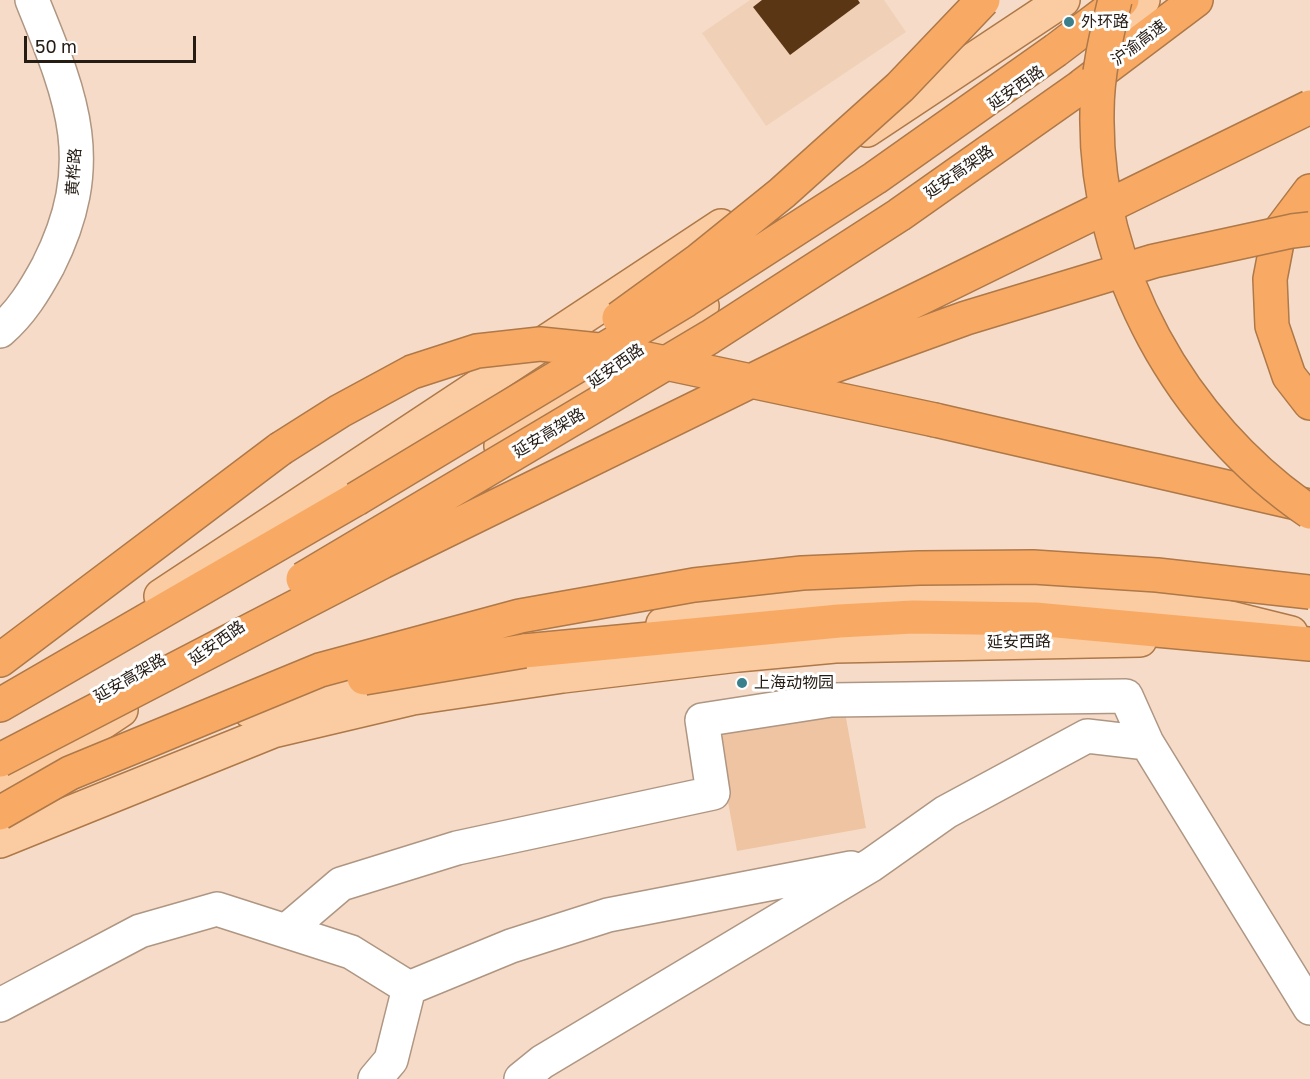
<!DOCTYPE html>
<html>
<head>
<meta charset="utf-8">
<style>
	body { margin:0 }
	#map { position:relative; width:1310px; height:1079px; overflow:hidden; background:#f6dcc8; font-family:"Golos Text",sans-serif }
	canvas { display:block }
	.scale { position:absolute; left:24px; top:36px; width:172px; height:27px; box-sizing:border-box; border:3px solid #251c14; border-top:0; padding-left:8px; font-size:18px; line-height:21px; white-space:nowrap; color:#251c14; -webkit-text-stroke:4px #fff; paint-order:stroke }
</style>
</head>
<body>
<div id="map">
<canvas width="1310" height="1079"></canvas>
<div class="scale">50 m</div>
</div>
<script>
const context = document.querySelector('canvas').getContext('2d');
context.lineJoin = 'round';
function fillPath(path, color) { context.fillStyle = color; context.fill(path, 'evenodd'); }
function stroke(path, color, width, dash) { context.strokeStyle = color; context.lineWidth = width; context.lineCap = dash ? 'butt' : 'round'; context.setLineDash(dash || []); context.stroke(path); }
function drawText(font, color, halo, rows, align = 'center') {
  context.font = font + ' "Golos Text","Noto Sans SC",sans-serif'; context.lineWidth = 6; context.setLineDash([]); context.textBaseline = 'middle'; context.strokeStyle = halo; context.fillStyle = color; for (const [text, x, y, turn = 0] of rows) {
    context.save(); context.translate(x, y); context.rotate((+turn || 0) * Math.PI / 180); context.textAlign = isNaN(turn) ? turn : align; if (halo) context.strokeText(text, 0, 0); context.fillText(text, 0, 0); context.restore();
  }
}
const built = new Path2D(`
	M750,0H884L906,32L766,126L702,33Z`);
const green = new Path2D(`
	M844,707L866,828L737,851L715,731Z`);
const building = new Path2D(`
	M762,0H858L860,3L790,55L753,7Z`);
const minor = new Path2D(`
	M0,331C21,313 35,290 48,266C100,163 72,98 32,0
	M287,930L341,884L457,848L713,793L702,720L831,700L1126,696L1147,743
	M409,988L511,946L608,915L851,868
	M0,1005L140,931L217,909L351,952L409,988L391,1060L375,1079
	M521,1079L542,1062L871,865L946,812L1087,736L1147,743L1310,1008`);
const major = new Path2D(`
	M1102,29L1143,0
	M867,130L1063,0
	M501,446L702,306
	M161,596L721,226
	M663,624L740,612L908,594L1018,595L1198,610L1291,633
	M250,711L392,672
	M0,791L121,710
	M0,841L273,731L413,698L563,676L738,655L835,646L1140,640`);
const highway = new Path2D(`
	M1056,50L1122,0
	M1083,85L1196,0
	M1310,191L1279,232L1270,279L1272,326L1289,376L1310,403
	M935,420L1305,505
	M524,651L839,621L913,617L1035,619L1310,644
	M0,660L280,449
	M0,705L356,499`);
const highwayBridge = new Path2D(`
	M1115,0C1106,37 1097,74 1097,112C1094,269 1181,424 1310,512
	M619,318L699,260L782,193L900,87L983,0
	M792,381L966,318L1154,261L1292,231L1310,229
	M280,449L340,411L412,372L477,351L540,344L609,351L935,420
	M356,499L686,300L875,178L1056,50
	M303,579L710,337L899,215L1082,86
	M364,678L524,651
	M0,760L382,562L1310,107
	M0,813L70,773L320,670L520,616L694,585L802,573L919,568L1033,567L1157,575L1310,592`);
const markers = [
	[1069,22,6,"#3a808c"],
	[742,683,6,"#3a808c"]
];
const poiNames = [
	["外环路",1081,22],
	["上海动物园",754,683]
];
const streetNames = [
	["沪渝高速",1139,43,-37],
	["延安西路",1016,88,-35],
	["黄桦路",74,172,-86],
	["延安高架路",959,172,-35],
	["延安西路",616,366,-35],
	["延安高架路",549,433,-31],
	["延安西路",1019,642,-1],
	["延安西路",217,643,-35],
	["延安高架路",130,678,-30]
];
fillPath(built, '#f0d0b6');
fillPath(green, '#eec4a2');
fillPath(building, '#5a3615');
stroke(minor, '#ae9682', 36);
stroke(major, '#ae7848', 36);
stroke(highway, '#ae7848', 36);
stroke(minor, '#fff', 33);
stroke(major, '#fbcca2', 33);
stroke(highway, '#f8aa64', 33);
stroke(highwayBridge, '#ae7848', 36, []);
stroke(highwayBridge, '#f8aa64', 33);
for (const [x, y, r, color] of markers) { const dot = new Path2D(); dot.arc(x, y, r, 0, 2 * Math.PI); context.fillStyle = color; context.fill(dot); stroke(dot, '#fff', 2); }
drawText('16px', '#251c14', '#fff', poiNames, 'left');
drawText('16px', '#251c14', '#fff', streetNames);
</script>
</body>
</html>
